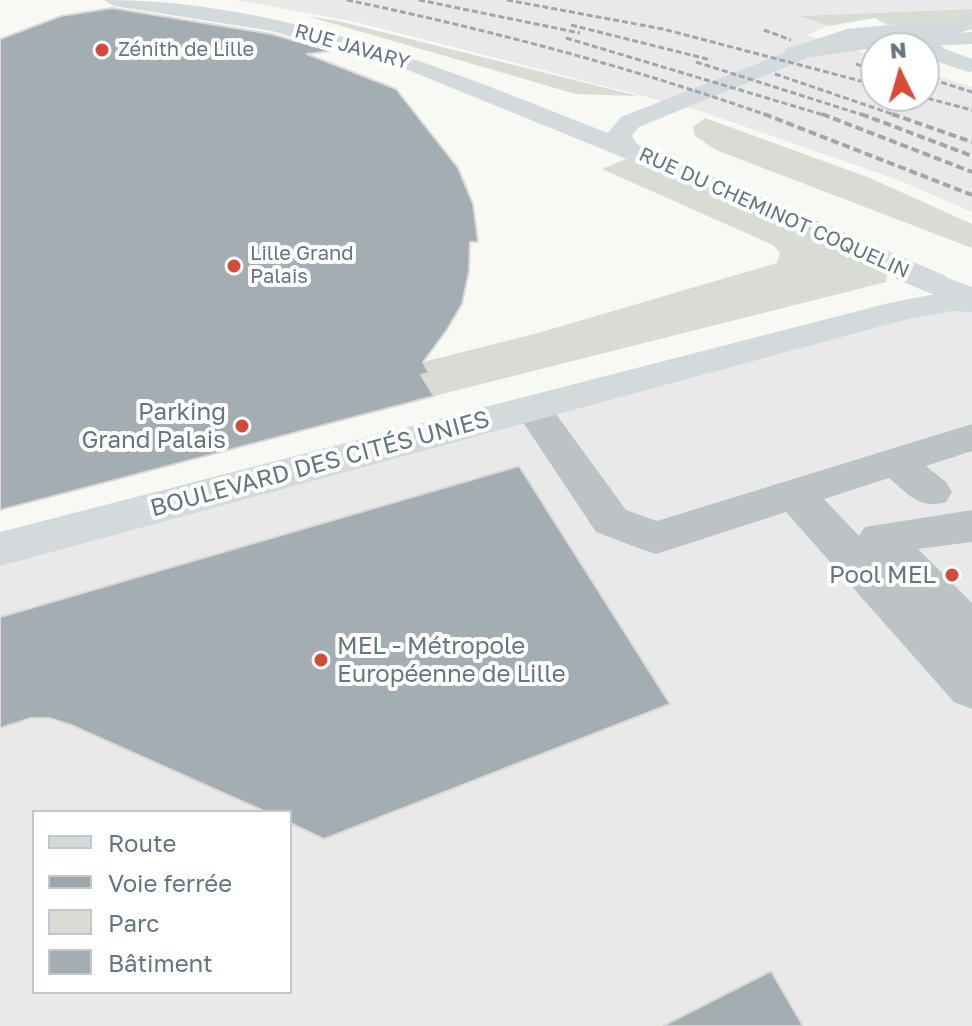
<!DOCTYPE html>
<html>
<head>
<meta charset="utf-8">
<style>
	body { margin:0 }
	#map { position:relative; width:972px; height:1026px; overflow:hidden; background:#f8f8f5; font-family:"Golos Text",sans-serif }
	canvas { display:block }
	.legend { position:absolute; left:32px; top:810px; width:260px; height:184px; box-sizing:border-box; background:#fff; border:2px solid #c1c8cb; margin:0; padding:10px 14px; list-style:none; font-size:24px; color:#65767e }
	.legend li { display:flex; align-items:center; gap:16px; height:40px }
	.legend b { width:40px; border:2px solid #c1c8cb }
	.north { position:absolute; left:860px; top:32px; width:80px; height:80px; box-sizing:border-box; background:#fff; border:2px solid #c1c8cb; border-radius:50%; rotate:355deg; font-size:22px; font-weight:700; line-height:32px; text-align:center; color:#65767e }
	.north::after { content:''; display:block; margin:auto; width:28px; height:36px; background:#d84a35; clip-path:polygon(50% 0,100% 100%,50% 72%,0 100%) }
</style>
</head>
<body>
<div id="map">
<canvas width="972" height="1026"></canvas>
<ul class="legend">
<li><b style="height:10px;background:#d4d9db"></b>Route</li>
<li><b style="height:10px;background:#9fa7ab"></b>Voie ferrée</li>
<li><b style="height:22px;background:#d8dcd5"></b>Parc</li>
<li><b style="height:22px;background:#a4aeb2"></b>Bâtiment</li>
</ul>
<div class="north">N</div>
</div>
<script>
const context = document.querySelector('canvas').getContext('2d');
context.lineJoin = 'round';
function fillPath(path, color) { context.fillStyle = color; context.fill(path, 'evenodd'); }
function stroke(path, color, width, dash) { context.strokeStyle = color; context.lineWidth = width; context.lineCap = dash ? 'butt' : 'round'; context.setLineDash(dash || []); context.stroke(path); }
function drawText(font, color, halo, rows, align = 'center') {
  context.font = font + ' "Golos Text",sans-serif'; context.lineWidth = 8; context.setLineDash([]); context.textBaseline = 'middle'; context.strokeStyle = halo; context.fillStyle = color; for (const [text, x, y, turn = 0] of rows) {
    context.save(); context.translate(x, y); context.rotate((+turn || 0) * Math.PI / 180); context.textAlign = isNaN(turn) ? turn : align; if (halo) context.strokeText(text, 0, 0); context.fillText(text, 0, 0); context.restore();
  }
}
const built = new Path2D(`
	M236,0H972V9L802,16L828,26L807,35L876,57V96H924V72L972,87V212L901,181L697,110L356,22Z
	M935,303L972,312V1026H0V549ZM34,812H290V992H34Z`);
const green = new Path2D(`
	M972,9V19L887,25L875,18L828,26L800,16Z
	M307,16L338,21L638,96L576,94Z
	M705,118L870,178L972,224V248L716,150L695,136L693,127Z
	M626,159L887,274L886,282L434,396L421,375L429,373L423,362L538,333L777,263L780,253L773,245L602,169Z`);
const building = new Path2D(`
	M112,8L271,34L331,51L307,54L396,89L458,168L473,204L478,242H470L469,271L462,304L446,331L423,362L429,373L421,375L434,396L0,510V39L61,16Z
	M519,466L670,704L324,839L290,823V812H266L71,725L49,718H31L0,728V617Z
	M771,971L803,1026H663Z`);
const minor = new Path2D(`
	M532,395L545,399L626,510L657,521L972,424V451L926,466L946,482L952,492L946,502C920,510 908,494 889,478L824,499L859,536L865,527L972,510V542L918,549L972,603V709L954,702L786,512L656,554L641,549L596,532L513,407L519,399Z`);
const major = new Path2D(`
	M104,0C281,0 446,69 608,133L621,117L805,45L865,37L972,32V44L876,48L810,57L639,127L632,136L637,144L946,276L950,283L946,290L934,293L922,290L617,155L403,68L272,31L114,6Z
	M951,291L972,292V312L951,311L904,320L0,566V532L889,303Z`);
const highway = new Path2D(`
	M972,17V29L935,40L945,49L972,59V71L969,72L929,59L924,54V48H916L913,44L915,35L850,41L794,61L783,54L786,49L847,29Z
	M934,273L972,287V309L922,290L918,283L922,276Z`);
const railFar1 = new Path2D(`
	M347,0C490,30 631,67 769,116
	M419,0L580,33
	M507,0L663,29L876,85
	M571,25L711,60
	M764,30L791,40
	M566,38L827,116
	M696,62L866,116
	M856,64L876,71
	M775,74L898,116
	M924,77L972,92
	M919,96L972,110`);
const rail = new Path2D(`
	M764,114L972,195
	M822,114L972,172
	M861,114L972,156
	M892,114L972,142`);
const markers = [
	[102,50,8,"#d84a35"],
	[234,266,8,"#d84a35"],
	[242,426,8,"#d84a35"],
	[952,575,8,"#d84a35"],
	[321,660,8,"#d84a35"]
];
const farStreetnames = [
	["RUE JAVARY",352,47,16],
	["RUE DU CHEMINOT COQUELIN",774,213,24]
];
const farPoinames = [
	["Zénith de Lille",118,50],
	["Lille Grand",250,254],
	["Palais",250,277]
];
const poiNames = [
	["Parking",226,412],
	["Grand Palais",226,440],
	["Pool MEL",936,575],
	["MEL - Métropole",337,646,"left"],
	["Européenne de Lille",337,674,"left"]
];
const streetNames = [
	["BOULEVARD DES CITÉS UNIES",320,464,-15]
];
fillPath(built, '#e9e9e9');
fillPath(green, '#d8dcd5');
fillPath(building, '#a4aeb2');
stroke(building, '#dad9d8', 2);
fillPath(minor, '#bdc2c5');
fillPath(major, '#d4d9db');
fillPath(highway, '#d4d9db');
stroke(railFar1, '#9fa7ab', 3, [6, 3]);
stroke(rail, '#9fa7ab', 4, [8, 4]);
for (const [x, y, r, color] of markers) { const dot = new Path2D(); dot.arc(x, y, r, 0, 2 * Math.PI); context.fillStyle = color; context.fill(dot); stroke(dot, '#fff', 3); }
drawText('20px', '#65767e', '#fff', farStreetnames);
drawText('20px', '#65767e', '#fff', farPoinames, 'left');
drawText('24px', '#65767e', '#fff', poiNames, 'right');
drawText('24px', '#65767e', '#fff', streetNames);
</script>
</body>
</html>
